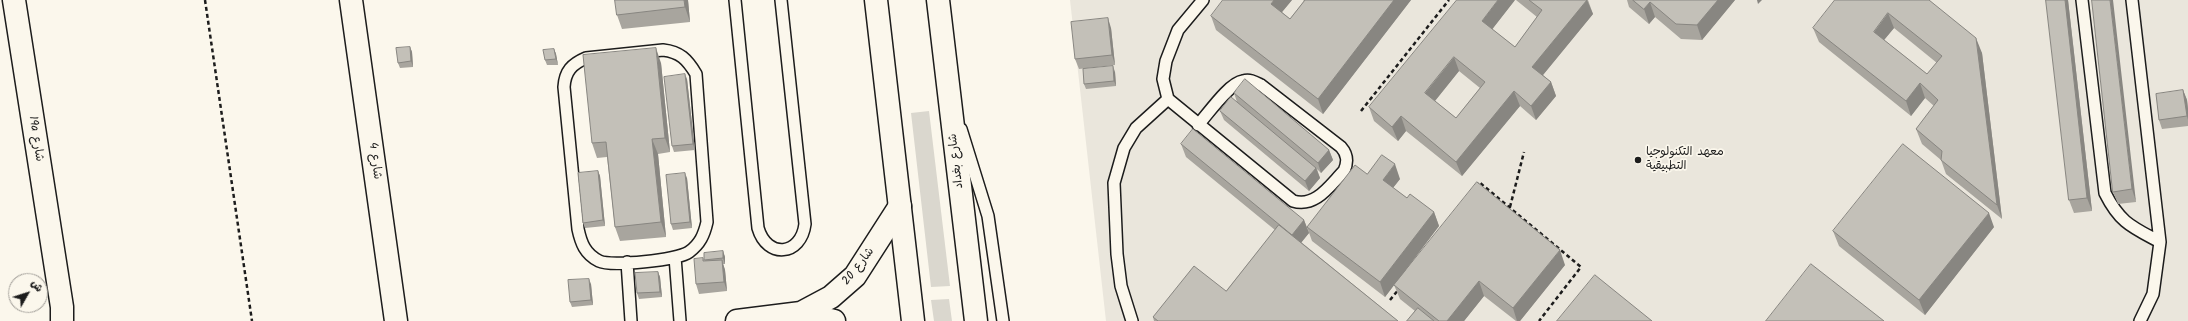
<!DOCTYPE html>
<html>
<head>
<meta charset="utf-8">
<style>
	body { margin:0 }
	#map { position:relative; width:2188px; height:321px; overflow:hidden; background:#fbf7ec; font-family:Kalam,"Playpen Sans Arabic",sans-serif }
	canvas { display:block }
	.north { position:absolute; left:8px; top:273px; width:40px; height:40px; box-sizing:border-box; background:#fbf7ec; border:1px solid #a29f99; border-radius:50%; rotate:51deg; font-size:11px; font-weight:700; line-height:16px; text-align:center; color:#1c1c1c }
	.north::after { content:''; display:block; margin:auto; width:14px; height:18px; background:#1c1c1c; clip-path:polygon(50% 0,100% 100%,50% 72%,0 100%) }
</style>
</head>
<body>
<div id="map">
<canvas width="2188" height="321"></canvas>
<div class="north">ش</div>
</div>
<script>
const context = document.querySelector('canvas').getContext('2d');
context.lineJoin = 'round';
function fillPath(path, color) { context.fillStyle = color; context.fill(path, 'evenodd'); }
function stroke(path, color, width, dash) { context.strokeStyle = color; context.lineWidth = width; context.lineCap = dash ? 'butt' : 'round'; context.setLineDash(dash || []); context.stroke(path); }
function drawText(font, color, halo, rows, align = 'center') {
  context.font = font + ' Kalam,"Playpen Sans Arabic",sans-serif'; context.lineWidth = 3.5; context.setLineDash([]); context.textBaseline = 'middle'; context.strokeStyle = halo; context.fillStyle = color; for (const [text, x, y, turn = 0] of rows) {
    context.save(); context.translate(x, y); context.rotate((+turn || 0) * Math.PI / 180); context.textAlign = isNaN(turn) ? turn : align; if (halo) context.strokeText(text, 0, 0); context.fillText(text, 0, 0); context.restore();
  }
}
const built = new Path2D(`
	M1070,0H2188V321H1106Z`);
const green = new Path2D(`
	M929,111L950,286L931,287L911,113Z
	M949,299L952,321H934L931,300Z`);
const path = new Path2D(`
	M205,0L252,321
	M1361,111L1449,0
	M1476,186L1479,182L1581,267L1539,321
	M1510,207L1524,152
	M1390,300L1399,289`);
const lane = new Path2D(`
	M735,0L758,228C767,259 801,256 805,224L781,0
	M2082,0L2105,193C2120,223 2132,227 2160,242
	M2132,0L2160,242L2153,294L2140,321
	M663,50C680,52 687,59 696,74L707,222C704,235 700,244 689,252C678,260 611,267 599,261C585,254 581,243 578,229L564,87C565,71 572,64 586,58Z
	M1198,125C1208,114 1229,83 1243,81C1250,79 1255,82 1261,85L1341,147C1348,155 1348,162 1344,171C1330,185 1316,208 1293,201L1168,99L1163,79L1166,61L1178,30L1203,0
	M961,129L988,216L1003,321
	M675,257L680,321
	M627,262L631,321
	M1132,321L1121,286L1117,254L1114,183L1124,148L1136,128L1168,99`);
const street = new Path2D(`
	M14,0L62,307V321
	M351,0L396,321
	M801,313L831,297L855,276L900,206
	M737,321L801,313L834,321`);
const primary = new Path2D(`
	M876,0L913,321
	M938,0L976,321`);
const wall = new Path2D(`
	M615,0H688L690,22L622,29L617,15Z
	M1292,0L1282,12L1290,19L1304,1L1303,0H1411L1323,114L1216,30L1211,16Z
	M1515,0L1492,29L1515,47L1537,17L1516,0H1588L1593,14L1543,75L1551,82L1556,96L1536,120L1520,106L1462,176L1406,131L1398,141L1374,121L1369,107ZM1459,71L1480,88L1456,118L1435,101Z
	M1627,0H1735L1702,40L1681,39L1655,17L1649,24L1629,7Z
	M1929,0L1982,53L2002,219L1946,174L1941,160L1922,144L1916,129L1934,106L1925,98L1911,116L1819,42L1813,28ZM1894,28L1937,63L1927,74L1884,40Z
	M2046,0H2068L2092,211L2074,213L2069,200Z
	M2092,0L2136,202L2118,204L2113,192Z
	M1111,28L1115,65L1079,69L1075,59Z
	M410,47L412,52L413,67L400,68L398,63Z
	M554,49L556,54L558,65H547L545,60Z
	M661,63L670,152L658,154L666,237L620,241L615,227L607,157L597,158L592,143Z
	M1115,72L1116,86L1086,89L1084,84Z
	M687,79L695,150L674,152L672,146Z
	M2183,90L2187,100L2188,109V126L2162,129L2159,120Z
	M1234,93L1329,150L1333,160L1321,173L1317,169L1320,178L1309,191L1224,120L1220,111L1237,102Z
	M1181,144L1304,220L1309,233L1301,242L1398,321H1154L1153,317L1226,291L1275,230L1186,157Z
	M598,171L600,176L605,226L585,228L583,223Z
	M1367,174L1400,179L1393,188L1407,198L1434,212L1439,226L1406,270L1565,265L1520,321H1516L1484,296L1464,321H1407L1415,311L1400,299L1394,285L1385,297L1312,241L1307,227Z
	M687,178L692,228L673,230L671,224Z
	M1994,227L1925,315L1839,246L1833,231Z
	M723,251L725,257V264H723L725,270L727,291L699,294L696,284L703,258L704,261H705L704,260Z
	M658,272L660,277L662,297L639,299L637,293Z
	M591,284L593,305L572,307L570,302Z`);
const shadedWall = new Path2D(`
	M684,0H688L690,22L685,7Z
	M1274,0H1292L1277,18L1271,4Z
	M1394,0H1411L1323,114L1318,99Z
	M1498,0H1515L1487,36L1482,21Z
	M1587,0L1593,14L1538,81L1532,67Z
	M1718,0H1735L1702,40L1697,25Z
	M1757,0H1762L1758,4Z
	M2065,0H2068L2092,211L2087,198Z
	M2110,0H2113L2136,202L2132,189Z
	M1650,2L1655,17L1649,24L1644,9Z
	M1888,13L1894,28L1879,46L1874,32Z
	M1108,18L1111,28L1115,65L1112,55Z
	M1976,38L1982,53L2002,219L1997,205Z
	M410,47L412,52L413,67L411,61Z
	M656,48L661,63L670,152L665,138Z
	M554,49L556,54L558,65L556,59Z
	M1454,57L1459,71L1430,107L1425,93Z
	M1113,66L1115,72L1116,86L1114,81Z
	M685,74L687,79L695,150L693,144Z
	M1551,82L1556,96L1536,120L1531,106Z
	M1920,83L1925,98L1911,116L1906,101Z
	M2183,90L2187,100L2188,109V120L2187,116Z
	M1514,91L1520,106L1462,176L1456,162Z
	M1401,116L1406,131L1398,141L1392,127Z
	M652,139L658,154L666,237L661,222Z
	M1329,150L1333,160L1321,173L1318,163Z
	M1395,164L1400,179L1388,194L1383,180Z
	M1316,168L1320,178L1309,191L1305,181Z
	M598,171L600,176L605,226L603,220Z
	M685,173L687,178L692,228L690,222Z
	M1434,212L1439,226L1385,297L1380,282Z
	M1989,213L1994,227L1925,315L1919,300Z
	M1304,220L1309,233L1297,248L1292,235Z
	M1560,250L1565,265L1520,321H1517L1513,308Z
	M723,251L725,257V264L723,258Z
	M722,260L725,270L727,291L724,282Z
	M658,272L660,277L662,297L660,292Z
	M589,279L591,284L593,305L591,300Z
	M1479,281L1484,296L1464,321H1447Z`);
const building = new Path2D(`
	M615,0H684L685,7L617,15Z
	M1223,0H1274L1271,4L1290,19L1305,0H1394L1318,99L1211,16Z
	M1457,0H1498L1482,21L1515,47L1542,10L1529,0H1587L1532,67L1551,82L1531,106L1514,91L1456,162L1401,116L1392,127L1369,107ZM1454,57L1485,82L1456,118L1425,93Z
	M1633,0H1718L1697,25L1676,24L1650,2L1644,9Z
	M1835,0H1929L1976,38L1997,205L1941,160L1942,151L1916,129L1938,100L1920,83L1906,101L1813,28ZM1888,13L1942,56L1927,74L1874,32Z
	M2046,0H2065L2087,198L2069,200Z
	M2092,0H2110L2132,189L2113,192Z
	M1108,18L1112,55L1075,59L1071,22Z
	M410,47L411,61L398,63L396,48Z
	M656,48L665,138L652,139L661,222L615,227L606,142L592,143L583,55Z
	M554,49L556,59L545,60L543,50Z
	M1113,66L1114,81L1084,84L1083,69Z
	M685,74L693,144L672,146L664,77Z
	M1245,79L1329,150L1318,163L1234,93Z
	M2183,90L2187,116L2159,120L2156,94Z
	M1231,97L1316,168L1305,181L1220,111Z
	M1193,129L1304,220L1292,235L1181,144Z
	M1903,144L1989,213L1919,300L1833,231Z
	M1382,155L1395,164L1383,180L1407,198L1410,194L1434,212L1380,282L1307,227L1355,165L1367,174Z
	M598,171L603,220L583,223L578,173Z
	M685,173L690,222L671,224L666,175Z
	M1477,182L1560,250L1513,308L1479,281L1447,321H1439L1394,285Z
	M1279,225L1398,321H1158L1153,317L1194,266L1226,291Z
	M723,251V258L704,260V253Z
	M703,258V261L722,260L724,282L696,284L694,259Z
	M1811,264L1884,321H1766Z
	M658,272L660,292L637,293L635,273Z
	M1595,275L1652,321H1557Z
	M589,279L591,300L570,302L568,280Z
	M1418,308L1434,321H1407Z`);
const markers = [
	[1638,160,4,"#1c1c1c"]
];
const streetNames = [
	["19a شارع",35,139,81],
	["شارع 4",374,161,82],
	["شارع بغداد",957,161,-97],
	["شارع 20",859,267,-52]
];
const poiNames = [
	["معهد التكنولوجيا",1646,153],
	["التطبيقية",1646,167]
];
fillPath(built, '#eae6dc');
fillPath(green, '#dad7ce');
stroke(lane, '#1c1c1c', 14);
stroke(street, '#1c1c1c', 25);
stroke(primary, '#1c1c1c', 25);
stroke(path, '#1c1c1c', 2.5, [4, 3]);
stroke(lane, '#fbf7ec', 11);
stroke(street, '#fbf7ec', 22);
stroke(primary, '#fbf7ec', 22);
fillPath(wall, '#a8a59e');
fillPath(shadedWall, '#888681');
fillPath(building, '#c3c0b8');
stroke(building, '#888681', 1);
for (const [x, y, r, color] of markers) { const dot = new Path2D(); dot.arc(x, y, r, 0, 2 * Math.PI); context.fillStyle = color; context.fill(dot); stroke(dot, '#fbf7ec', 1.5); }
drawText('12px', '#1c1c1c', '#fbf7ec', streetNames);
drawText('12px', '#1c1c1c', '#fbf7ec', poiNames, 'left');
</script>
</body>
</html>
